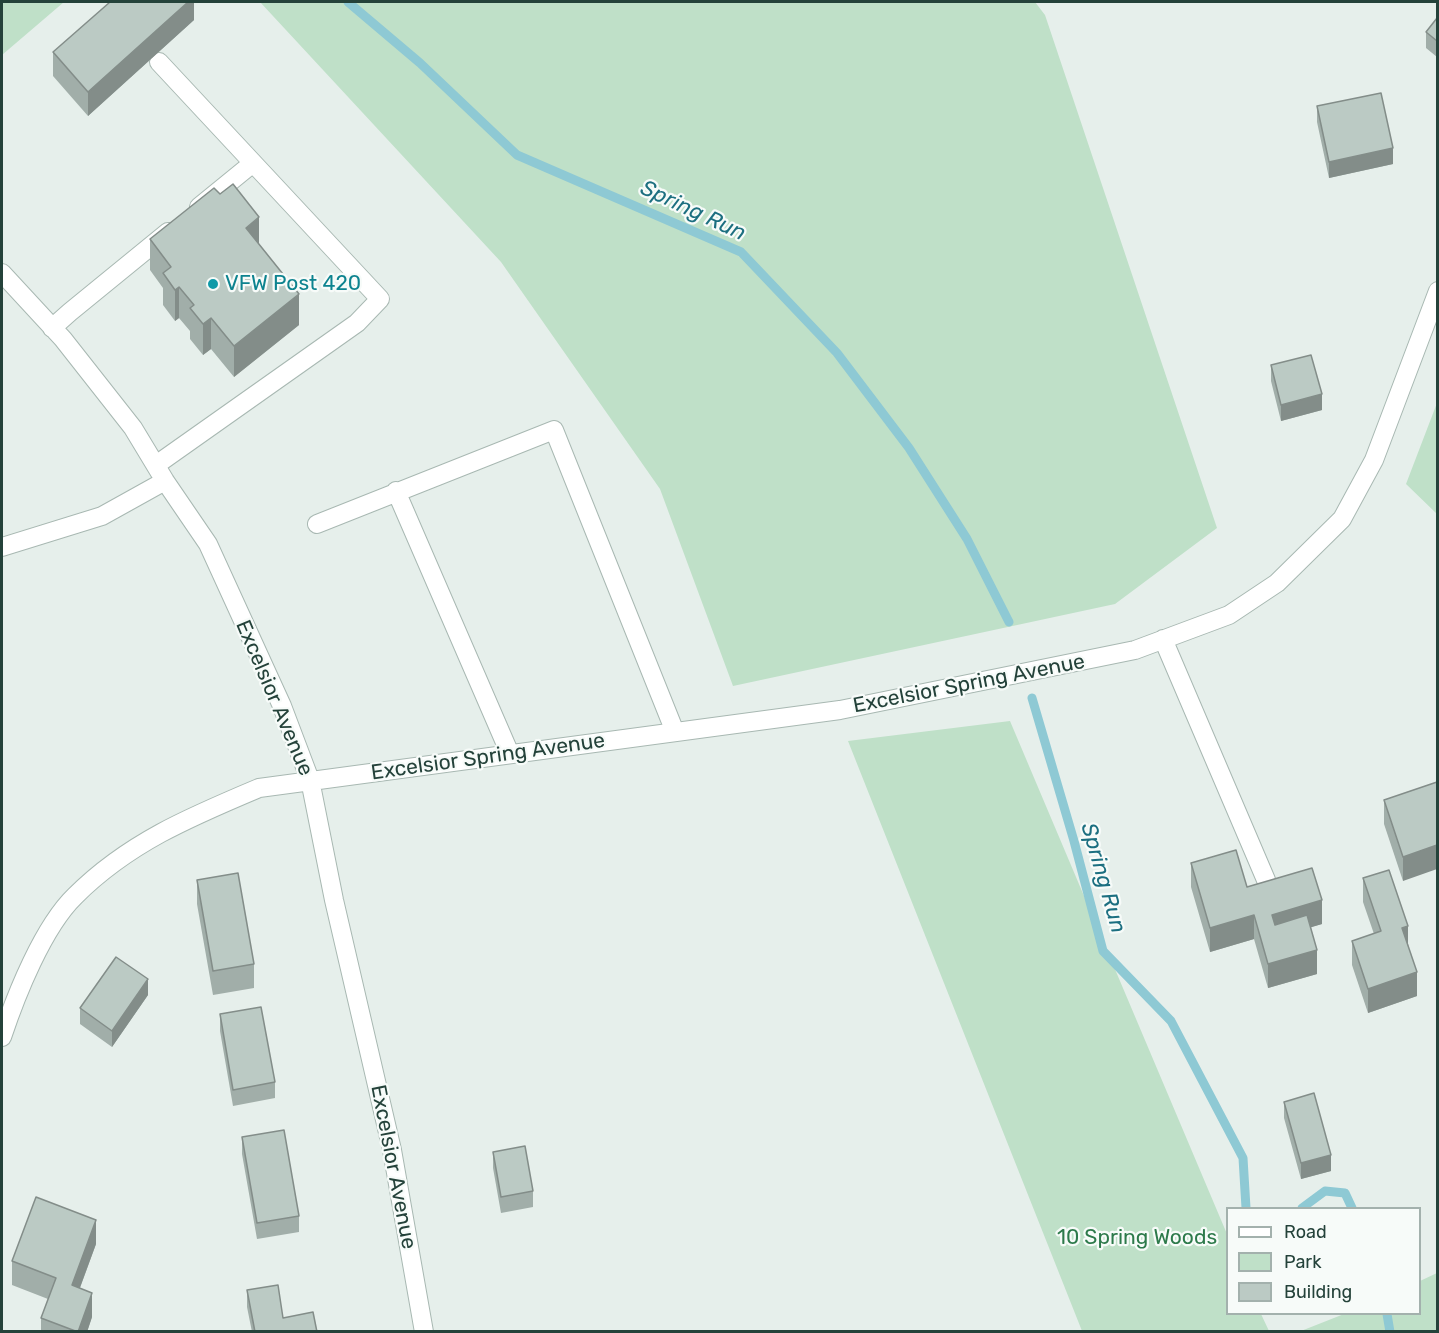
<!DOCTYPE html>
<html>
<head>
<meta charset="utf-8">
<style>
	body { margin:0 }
	#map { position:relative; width:1439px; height:1333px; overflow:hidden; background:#e6efeb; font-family:Rubik,sans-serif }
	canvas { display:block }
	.frame { position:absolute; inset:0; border:3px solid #24423a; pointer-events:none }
	.legend { position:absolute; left:1226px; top:1207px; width:195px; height:108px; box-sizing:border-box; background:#f7fbf9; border:2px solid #a3b1ad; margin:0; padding:8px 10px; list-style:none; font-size:18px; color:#24423a }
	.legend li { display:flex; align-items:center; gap:12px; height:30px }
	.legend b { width:30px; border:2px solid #a3b1ad }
</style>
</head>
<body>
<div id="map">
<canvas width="1439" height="1333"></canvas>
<div class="frame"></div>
<ul class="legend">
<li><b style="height:8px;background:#fff"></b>Road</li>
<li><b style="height:16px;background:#bfe0c8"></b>Park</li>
<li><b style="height:16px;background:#bbcac4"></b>Building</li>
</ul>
</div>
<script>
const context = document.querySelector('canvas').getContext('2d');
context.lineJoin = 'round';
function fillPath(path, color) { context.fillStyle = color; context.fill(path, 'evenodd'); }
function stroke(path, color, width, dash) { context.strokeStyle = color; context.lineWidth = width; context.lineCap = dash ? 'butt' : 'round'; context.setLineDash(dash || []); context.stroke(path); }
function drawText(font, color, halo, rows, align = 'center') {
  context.font = font + ' Rubik,sans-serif'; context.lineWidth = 4.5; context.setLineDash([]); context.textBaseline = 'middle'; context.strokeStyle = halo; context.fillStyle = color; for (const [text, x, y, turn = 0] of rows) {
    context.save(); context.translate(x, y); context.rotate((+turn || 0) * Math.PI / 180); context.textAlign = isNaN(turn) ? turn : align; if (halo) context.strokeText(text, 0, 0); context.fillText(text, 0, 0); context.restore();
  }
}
const green = new Path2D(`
	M2,2H64L2,55Z
	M260,2H1035L1045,15L1217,528L1115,604L733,686L660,489L501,262Z
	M1437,403V514L1406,484Z
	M1010,721L1227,1234L1228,1314H1261L1269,1331H1082L848,741Z
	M1437,1273V1331H1301L1344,1314H1420V1281Z`);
const stream = new Path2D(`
	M348,2L420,63L517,155L741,252L837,353L909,448L967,539L1009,622
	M1032,698L1074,841L1103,951L1171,1021L1243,1158L1246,1208
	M1302,1208L1325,1191L1345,1193L1352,1208
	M1387,1314L1390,1332`);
const minor = new Path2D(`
	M199,207L253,163
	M2,273L63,339L133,428L165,481L208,544L282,706L310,780L334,900L392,1150L424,1332
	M52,328L70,312L168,232
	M156,465L357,323L380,299L159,62
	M396,491L510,754
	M317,524L554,430L675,732
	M2,547L102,516L165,481
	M1163,639L1266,880
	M2,1037C16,995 43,927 75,896C128,843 190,817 259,788L840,710L1135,650L1229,615L1277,583L1342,519L1374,460L1438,291`);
const wall = new Path2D(`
	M194,2V20L88,116L53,76V52Z
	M1437,18V57L1426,48V32Z
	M1317,106L1393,164L1329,178L1317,122Z
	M150,239L259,244L299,325L234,377L211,349L203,355L190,339V331L179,318L175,321L163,305V288L150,270Z
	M1271,365L1322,410L1281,421L1271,381Z
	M1437,782L1403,881L1384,824V800Z
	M1191,863L1247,887L1322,924L1311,927L1317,974L1268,988L1254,939L1210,952L1191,887Z
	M1363,878L1408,944L1417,996L1368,1013L1352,965V941L1374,934L1363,902Z
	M197,880L254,964V988L213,995L197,904Z
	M148,995L112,1047L80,1024V1008Z
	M220,1014L275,1082V1098L233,1106L220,1031Z
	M1284,1102L1331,1171L1301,1179L1284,1118Z
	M242,1137L299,1216V1232L257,1239L242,1154Z
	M493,1152L533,1191V1207L501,1213L493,1168Z
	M96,1244L80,1288L92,1317L87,1332H41V1318L48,1299L12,1285V1261Z
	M247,1290L283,1318L317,1332H252L247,1307Z`);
const shadedWall = new Path2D(`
	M188,2H194V20L88,116V92Z
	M1393,148V164L1329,178V162Z
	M259,217V248L246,228Z
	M179,287V318L175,321V290Z
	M299,294V325L234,377V346Z
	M211,318V349L203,355V324Z
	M1322,394V410L1281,421V405Z
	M1437,845V869L1403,881V857Z
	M1322,900V924L1272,939V915Z
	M1254,915V939L1210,952V928Z
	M1408,926V950L1402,928Z
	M1317,950V974L1268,988V964Z
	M1417,972V996L1368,1013V989Z
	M148,979V995L112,1047V1031Z
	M1331,1155V1171L1301,1179V1163Z
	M96,1220V1244L72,1309V1285Z
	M92,1293V1317L87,1332H78Z`);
const building = new Path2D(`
	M110,2H188L88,92L53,52Z
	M1437,18V41L1426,32Z
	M1381,93L1393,148L1329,162L1317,106Z
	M233,184L259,217L246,228L299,294L234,346L211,318L203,324L190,308L194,305L179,287L175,290L163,273L171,267L150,239L214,188L220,194Z
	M1311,355L1322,394L1281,405L1271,365Z
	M1437,782V845L1403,857L1384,800Z
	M1236,850L1247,887L1312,868L1322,900L1272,915L1275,925L1307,915L1317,950L1268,964L1254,915L1210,928L1191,863Z
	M1389,870L1408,926L1402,928L1417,972L1368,989L1352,941L1381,931L1363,878Z
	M238,873L254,964L213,971L197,880Z
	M116,957L148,979L112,1031L80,1008Z
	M261,1007L275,1082L233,1090L220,1014Z
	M1314,1093L1331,1155L1301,1163L1284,1102Z
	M284,1130L299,1216L257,1223L242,1137Z
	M525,1146L533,1191L501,1197L493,1152Z
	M36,1197L96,1220L72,1285L92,1293L78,1332L41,1318L56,1278L12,1261Z
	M278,1285L283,1318L313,1312L317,1332H255L247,1290Z`);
const markers = [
	[213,284,6,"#0f9aa8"]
];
const cultureNames = [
	["VFW Post 420",225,284]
];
const streetNames = [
	["Excelsior Spring Avenue",969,684,-11],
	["Excelsior Avenue",274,698,67],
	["Excelsior Spring Avenue",488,757,-8],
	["Excelsior Avenue",393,1167,79]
];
const parkNames = [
	["10 Spring Woods",1137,1238]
];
const waterNames = [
	["Spring Run",693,211,25],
	["Spring Run",1103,878,74]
];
fillPath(green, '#bfe0c8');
stroke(stream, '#8ec9d4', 9);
stroke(minor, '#a8b8b2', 20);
stroke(minor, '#fff', 18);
fillPath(wall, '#a1aea9');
fillPath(shadedWall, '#838d89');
fillPath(building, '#bbcac4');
stroke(building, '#838d89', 1.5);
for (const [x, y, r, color] of markers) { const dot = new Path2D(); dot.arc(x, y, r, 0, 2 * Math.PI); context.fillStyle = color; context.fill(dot); stroke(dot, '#f7fbf9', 2); }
drawText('21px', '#0d838f', '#f7fbf9', cultureNames, 'left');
drawText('21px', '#24423a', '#f7fbf9', streetNames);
drawText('21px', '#2d7a4b', '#f7fbf9', parkNames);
drawText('italic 22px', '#1c6f80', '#f7fbf9', waterNames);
</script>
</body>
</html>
